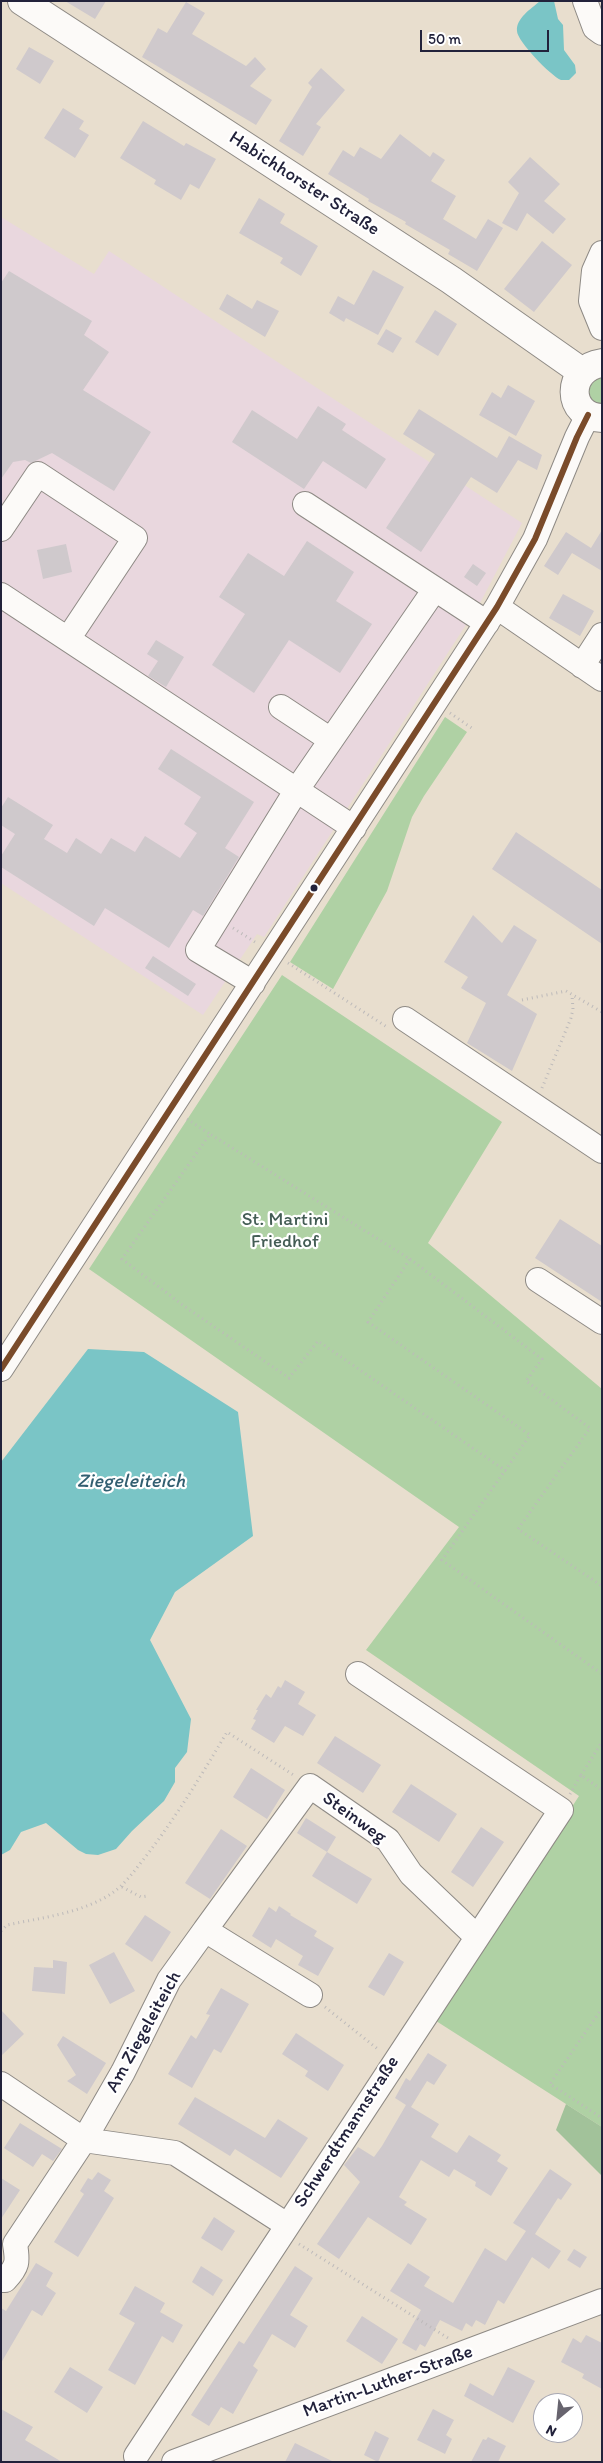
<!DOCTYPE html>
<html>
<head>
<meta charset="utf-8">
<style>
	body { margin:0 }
	#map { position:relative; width:603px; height:2463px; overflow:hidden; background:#e8dece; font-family:Itim,sans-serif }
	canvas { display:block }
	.frame { position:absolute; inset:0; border:2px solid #22223b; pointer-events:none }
	.north { position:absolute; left:533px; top:2393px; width:50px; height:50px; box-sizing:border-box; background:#fff; border:1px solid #a7a7b1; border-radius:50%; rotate:208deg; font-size:14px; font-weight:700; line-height:20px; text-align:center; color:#22223b }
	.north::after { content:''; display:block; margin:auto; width:18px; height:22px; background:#67646e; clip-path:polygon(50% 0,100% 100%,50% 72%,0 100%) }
	.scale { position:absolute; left:420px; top:30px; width:129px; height:22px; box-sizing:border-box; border:2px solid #22223b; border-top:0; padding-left:6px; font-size:15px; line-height:18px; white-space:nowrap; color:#22223b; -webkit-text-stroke:4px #fff; paint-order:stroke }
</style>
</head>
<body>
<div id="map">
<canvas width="603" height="2463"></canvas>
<div class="frame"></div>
<div class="north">N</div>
<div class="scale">50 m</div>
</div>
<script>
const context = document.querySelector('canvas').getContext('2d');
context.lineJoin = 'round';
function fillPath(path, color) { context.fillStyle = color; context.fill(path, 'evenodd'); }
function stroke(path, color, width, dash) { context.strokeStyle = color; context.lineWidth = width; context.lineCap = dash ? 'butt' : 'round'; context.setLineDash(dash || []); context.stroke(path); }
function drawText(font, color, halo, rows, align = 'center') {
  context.font = font + ' Itim,sans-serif'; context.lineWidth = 4.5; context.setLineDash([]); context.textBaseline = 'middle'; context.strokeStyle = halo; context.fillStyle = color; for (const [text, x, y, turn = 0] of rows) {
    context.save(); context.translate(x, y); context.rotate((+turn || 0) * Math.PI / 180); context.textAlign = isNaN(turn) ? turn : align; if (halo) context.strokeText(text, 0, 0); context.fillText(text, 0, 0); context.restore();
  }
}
const built = new Path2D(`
	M1,217L94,274L109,251L522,523L480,603L264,937L257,934L203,1015L1,883Z`);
const green = new Path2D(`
	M602,377V405L593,403L587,396L589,383Z
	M445,717L467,732L424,796L412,817L387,891L333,989L290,962Z
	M282,975L502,1122L428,1243L602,1389V2127L433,2019L579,1796L366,1650L459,1527L89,1269Z`);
const forest = new Path2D(`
	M566,2104L602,2127V2176L556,2130Z`);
const water = new Path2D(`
	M540,1H554L558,19L563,25L564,50L575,65L576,73L569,80C569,80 562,80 561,80C551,76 517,41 517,31C516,18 531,9 540,1Z
	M88,1349L144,1352L238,1412L253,1536L175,1592L150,1640L191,1719L187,1752L175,1768V1782L164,1801L132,1831L116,1849L98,1855L86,1854L78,1850L46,1823L21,1832L10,1850L1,1855V1462Z`);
const building = new Path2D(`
	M65,1H106L95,19Z
	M186,2L205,13L192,34L246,66L255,57L266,69L250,86L272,100L256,125L142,57L158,28L167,33Z
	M29,47L54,61L40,84L16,69Z
	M321,68L345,90L316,124L321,127L303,156L279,141L312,87L308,83Z
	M63,108L84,121L79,129L89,135L75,158L44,138Z
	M143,121L184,146L186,143L216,159L199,189L190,184L181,200L154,184L156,180L120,158Z
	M400,134L430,157L433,152L445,160L431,181L456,196L443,219L476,239L488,219L503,228L477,271L448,254L450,250L405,224L406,222L368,201L369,199L328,174L343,150L354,157L360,147L381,159Z
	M530,157L560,184L544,201L566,219L553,234L527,213L517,231L502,223L519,193L508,182Z
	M259,198L285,214L280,223L318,246L301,276L280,263L283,258L239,233Z
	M542,241L572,265L534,312L504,289Z
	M373,270L404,287L378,335L346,318L344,322L329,313L338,296L354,305Z
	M9,271L92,321L84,335L109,352L83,390L151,432L114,491L52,453L31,463L25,460L13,462L1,479V283Z
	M227,294L252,309L257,300L279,311L265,337L219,309Z
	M435,310L457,324L438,356L415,342Z
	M386,329L402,338L393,353L377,344Z
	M508,385L535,401L516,436L479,415L492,392L501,398Z
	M318,406L346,424L342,430L386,459L366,489L323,461L304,489L232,442L252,410L297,439Z
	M419,409L497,458L509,436L542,455L537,470L518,460L497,493L471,477L421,552L386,528L435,454L403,434Z
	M602,530V571L572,553L558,575L544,566L566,532L591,548Z
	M307,541L354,572L336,601L372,624L340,673L289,640L254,693L212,665L245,614L219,597L248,553L284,576Z
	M66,544L72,572L43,579L37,550Z
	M473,564L486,573L477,586L464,577Z
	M563,594L594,611L580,636L549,618Z
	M156,640L184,657L166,687L148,676L158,661L147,654Z
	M171,749L254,802L225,848L239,857L203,916L193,910L169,948L105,908L94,926L1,867V856L15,834L1,825V808L8,797L53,825L44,839L67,853L76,838L101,854L111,838L135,852L145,836L180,858L197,833L184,824L201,797L158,769Z
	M516,832L602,890V944L492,869Z
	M473,915L502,943L514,925L537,940L507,995L537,1014L512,1071L467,1043L486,1003L461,988L468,977L444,962Z
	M153,956L196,984L188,996L145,968Z
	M560,1219L602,1246V1302L535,1258Z
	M285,1680L305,1692L298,1704L316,1715L303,1736L285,1726L274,1743L251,1729L256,1720L253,1719L258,1710H256L266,1694L271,1698L278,1686L281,1688Z
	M335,1736L381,1765L363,1793L317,1763Z
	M251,1768L285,1790L267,1819L233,1797Z
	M411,1784L457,1814L439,1842L392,1812Z
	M306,1818L336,1837L327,1852L297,1833Z
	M481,1827L504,1842L473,1887L451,1872Z
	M221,1829L247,1846L210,1899L185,1883Z
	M327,1852L372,1879L357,1904L312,1876Z
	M279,1906L291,1914L290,1915L317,1931L314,1936L334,1948L318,1976L298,1965L303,1956L276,1939L271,1948L252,1936L269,1907L276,1912Z
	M145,1915L171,1932L152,1962L125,1944Z
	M114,1952L135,1991L110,2004L89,1965Z
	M389,1953L404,1962L384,1996L368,1987Z
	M53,1960L67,1962L65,1994L32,1991L34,1967L53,1968Z
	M221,1988L249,2004L221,2053L214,2049L192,2088L168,2074L191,2035L196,2039L210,2015L206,2014Z
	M1,2010L24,2034L1,2056Z
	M296,2033L344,2065L328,2091L305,2076L308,2071L282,2054Z
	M63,2036L106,2063L87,2094L67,2081L76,2075L57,2045Z
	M428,2053L447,2065L434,2085L427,2081L411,2107L439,2124L431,2137L457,2153L469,2135L501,2155L497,2161L508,2168L491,2196L475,2186L476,2182L454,2169L449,2177L421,2160L399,2197L407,2202L404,2205L427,2219L411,2245L368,2217L339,2259L317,2244L360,2182L344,2165L358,2147L374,2157L382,2146L406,2105L395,2098L406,2078L410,2081Z
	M195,2097L265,2138L278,2119L308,2138L281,2178L235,2149L230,2156L178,2124Z
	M20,2123L62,2149L53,2161L42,2154L33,2167L4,2148Z
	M550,2169L572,2184L561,2200L558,2198L535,2234L561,2251L549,2269L532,2257L504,2304L498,2300L485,2325L476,2320L472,2327L466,2323L462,2331L440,2320L425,2347L420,2344L416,2351L402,2343L421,2310L390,2291L408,2263L430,2277L424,2286L453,2303L485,2248L506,2261L526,2231L513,2223Z
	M98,2172L111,2180L104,2191L114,2198L78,2257L54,2242L84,2194L80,2191L88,2178L92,2180Z
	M1,2178L20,2190L1,2219Z
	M214,2217L235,2231L222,2251L201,2238Z
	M574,2249L587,2257L580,2268L567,2260Z
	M36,2263L53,2273L46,2286L56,2293L42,2316L32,2310L1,2363V2308L6,2311Z
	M201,2266L223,2280L213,2296L192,2282Z
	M295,2266L313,2278L290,2315L308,2326L295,2348L272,2334L253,2366L258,2370L233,2414L221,2407L209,2426L191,2415L239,2341L244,2344Z
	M135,2286L165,2303L160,2312L183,2325L173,2343L162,2336L135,2385L108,2370L135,2323L119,2314Z
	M362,2316L398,2339L382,2364L346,2341Z
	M586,2335L602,2343V2389L582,2378L584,2374L561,2362L573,2338L581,2343Z
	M70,2367L103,2387L87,2413L54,2392Z
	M508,2367L535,2381L513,2423L464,2396L470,2383L493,2396Z
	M1,2409L33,2427L25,2440L62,2462H1Z
	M433,2409L454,2420L446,2435L452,2439L445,2454L417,2440Z
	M375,2431L389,2438L378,2462L364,2455Z
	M488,2437L506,2446L498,2462H471L483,2439L486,2440Z
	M295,2443L334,2462H285Z`);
const path = new Path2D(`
	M450,713L473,729
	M233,928L255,942
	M288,963L387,1027
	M522,1000L566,991L602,1012
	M542,1088L571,1018L573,1009L572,995
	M187,1119L210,1134
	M410,1259L542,1359L526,1381L590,1428L518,1529L602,1586
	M506,1471L318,1341L289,1378L184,1306L122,1259L210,1134L410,1259L368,1322L530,1435L442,1560L602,1674
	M581,1775L602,1742
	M570,1794L581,1775L602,1790
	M122,1887L141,1897L147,1896
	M1,1931L7,1925C40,1918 76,1914 106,1897C122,1888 132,1874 143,1860C175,1819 201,1776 227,1732L295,1776
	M325,2007L379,2050
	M602,2008L550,2084L602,2118
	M299,2244L448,2338`);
const minor = new Path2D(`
	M585,1L595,28L602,33
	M602,253L594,271L591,301L602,328
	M305,504L487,623
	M1,529L38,474L135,538L68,639
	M1,595L354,828
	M497,607L602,679
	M582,666L602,635
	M281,707L331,740
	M253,983L198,950L296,791L435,589
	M405,1019L602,1151
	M538,1280L602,1322
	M1,1369L497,607L535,539L577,437L588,415
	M205,1930L310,1786L388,1840L411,1874L477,1937
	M1,2084L84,2140L175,2153L287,2225
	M1,2280H5C18,2266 18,2262 15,2244L84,2140L123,2072L169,1980L205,1930L310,1995
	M136,2456L561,1810L358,1674
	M174,2462L602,2301`);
const major = new Path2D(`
	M22,1L451,280L582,372
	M602,363C565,368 566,417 602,418`);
const bus1 = new Path2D(`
	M1,1369L497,607L535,539L577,437L588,415`);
const markers = [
	[314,888,4.5,"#22223b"]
];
const streetNames = [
	["Habichhorster Straße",304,184,33],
	["Steinweg",354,1818,36],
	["Am Ziegeleiteich",144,2032,-61],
	["Schwerdtmannstraße",347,2132,-57],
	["Martin-Luther-Straße",388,2382,-20]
];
const parkNames = [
	["St. Martini",285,1220],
	["Friedhof",285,1242]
];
const waterNames = [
	["Ziegeleiteich",131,1482]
];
fillPath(built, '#e9d7de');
fillPath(green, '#afd1a4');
fillPath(forest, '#a2c29a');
fillPath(water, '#7ac5c6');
fillPath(building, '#cfc9cc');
stroke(minor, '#8e8a85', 26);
stroke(major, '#8e8a85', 30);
stroke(path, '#bdbaba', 3, [1, 4]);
stroke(minor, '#fcfaf8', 24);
stroke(major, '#fcfaf8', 28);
stroke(bus1, '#7a4b2a', 6);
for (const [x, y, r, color] of markers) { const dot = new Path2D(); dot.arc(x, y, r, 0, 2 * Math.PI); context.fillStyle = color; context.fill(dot); stroke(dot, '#fff', 2); }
drawText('19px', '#22223b', '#fff', streetNames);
drawText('19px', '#435c54', '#fff', parkNames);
drawText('italic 20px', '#325f71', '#fff', waterNames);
</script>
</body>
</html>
